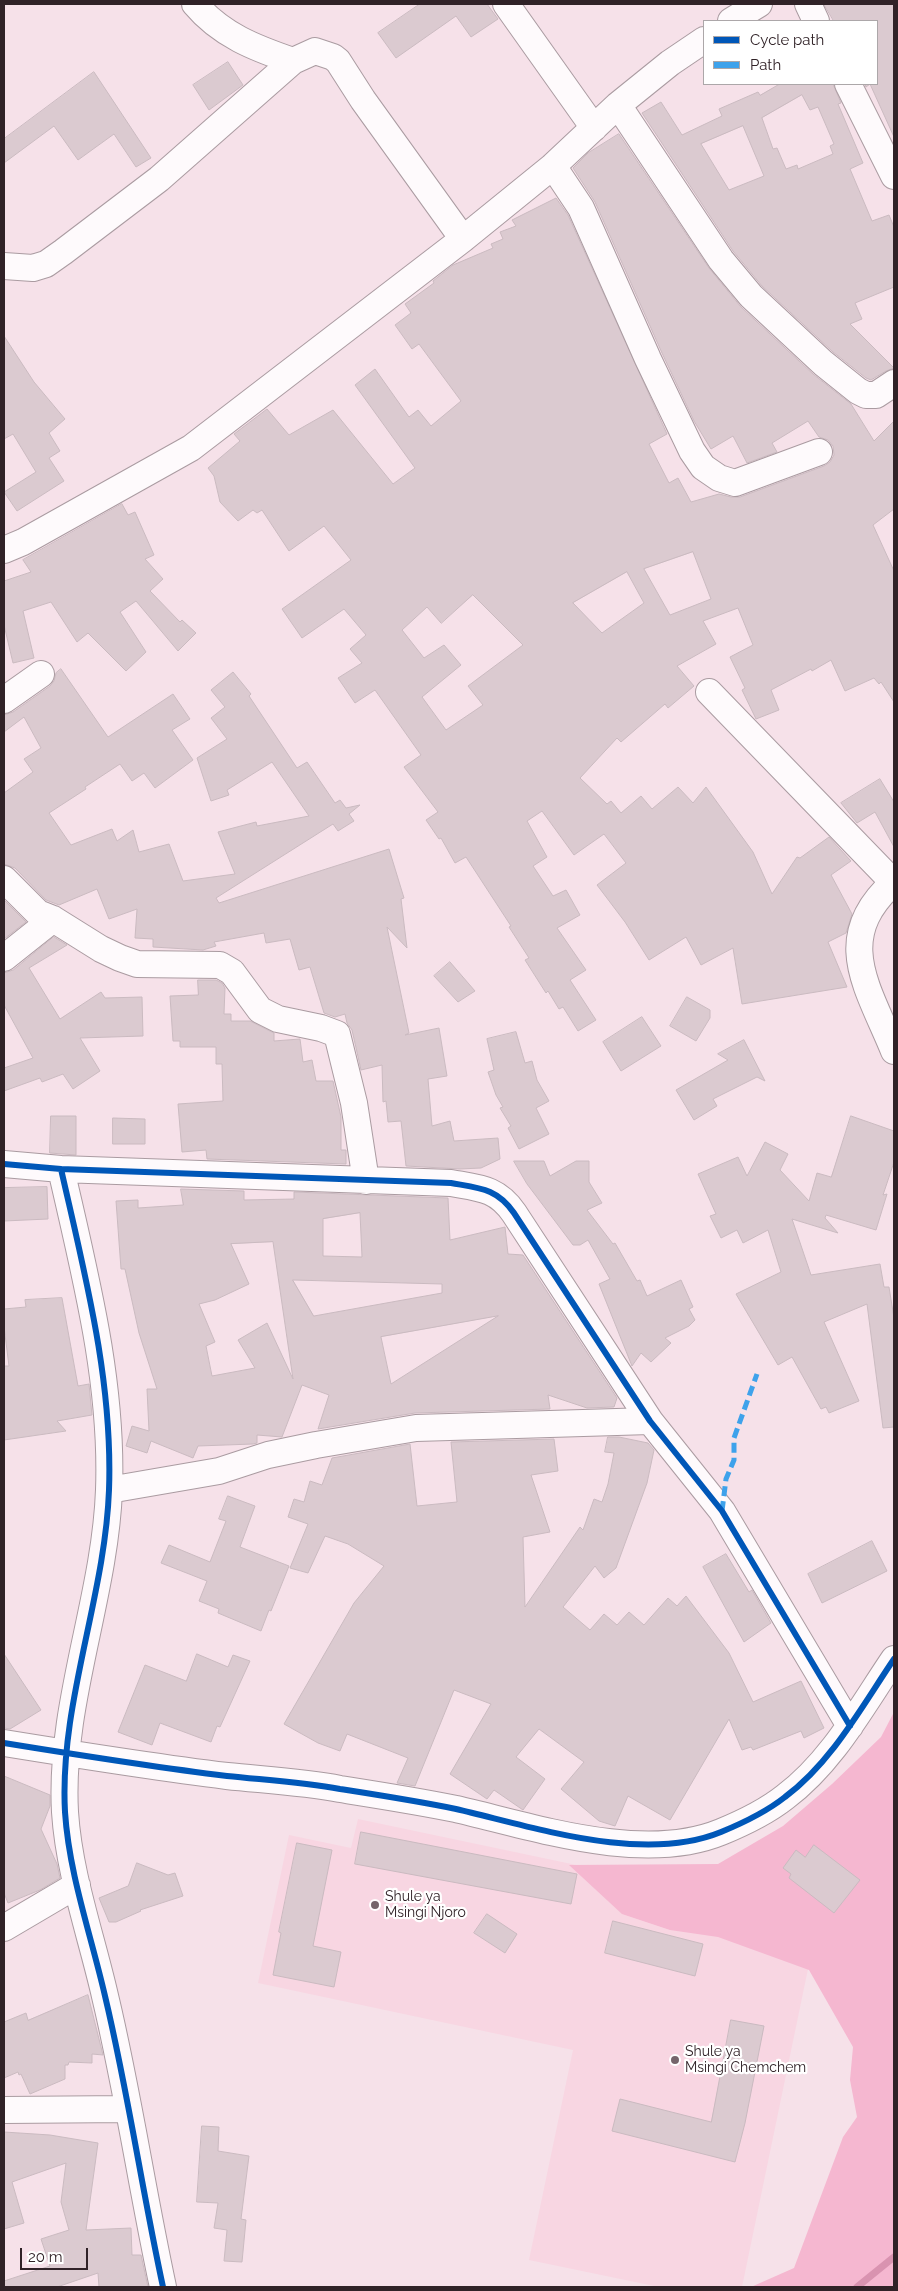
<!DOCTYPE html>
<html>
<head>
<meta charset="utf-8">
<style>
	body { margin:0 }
	#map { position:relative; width:898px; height:2291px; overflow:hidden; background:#f6e1e9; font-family:Raleway,sans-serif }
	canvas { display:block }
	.frame { position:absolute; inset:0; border:5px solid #302227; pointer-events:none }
	.legend { position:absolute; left:703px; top:20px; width:175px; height:65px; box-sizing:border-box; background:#fff; border:1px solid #aca7a9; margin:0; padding:6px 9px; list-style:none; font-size:15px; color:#302227 }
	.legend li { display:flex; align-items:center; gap:10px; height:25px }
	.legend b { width:25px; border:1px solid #aca7a9 }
	.scale { position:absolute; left:20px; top:2248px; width:68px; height:22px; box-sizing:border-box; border:2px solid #302227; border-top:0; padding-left:6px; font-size:15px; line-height:18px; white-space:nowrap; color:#302227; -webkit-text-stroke:4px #fff; paint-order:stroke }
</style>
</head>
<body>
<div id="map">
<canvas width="898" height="2291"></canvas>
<div class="frame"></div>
<ul class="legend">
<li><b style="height:6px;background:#0057b8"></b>Cycle path</li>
<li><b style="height:6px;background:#3ea2eb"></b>Path</li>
</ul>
<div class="scale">20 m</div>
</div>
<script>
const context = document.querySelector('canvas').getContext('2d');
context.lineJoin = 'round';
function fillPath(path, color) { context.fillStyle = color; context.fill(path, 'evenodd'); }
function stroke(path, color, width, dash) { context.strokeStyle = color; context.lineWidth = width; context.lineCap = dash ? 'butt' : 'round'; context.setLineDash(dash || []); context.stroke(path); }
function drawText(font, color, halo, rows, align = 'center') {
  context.font = font + ' Raleway,sans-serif'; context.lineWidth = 4.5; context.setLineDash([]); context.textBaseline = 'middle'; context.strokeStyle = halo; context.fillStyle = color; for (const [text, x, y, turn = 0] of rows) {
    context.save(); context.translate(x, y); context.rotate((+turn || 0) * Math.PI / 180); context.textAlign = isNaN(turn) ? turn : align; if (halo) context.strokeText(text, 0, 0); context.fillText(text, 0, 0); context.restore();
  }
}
const built = new Path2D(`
	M358,1819L619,1874L814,1940L742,2287H659L529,2260L573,2050L258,1983L289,1835L351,1848Z`);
const forest = new Path2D(`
	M894,1712V2287H751L794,2268L843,2137L857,2117L850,2080L853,2047L809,1970L718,1937L670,1930L622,1914L569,1865L718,1864L783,1826L832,1784L881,1737Z`);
const stream = new Path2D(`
	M857,2287L894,2257`);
const building = new Path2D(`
	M420,4H487L498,19L471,37L456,16L396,58L378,33Z
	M824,4H894V137L870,84L866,87L865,84H877V21H834Z
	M228,62L243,85L209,110L193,85Z
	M94,72L151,158L136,167L114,134L78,160L54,126L4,163V139Z
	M780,84H833L841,103L838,104L863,163L850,169L872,221L889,215L894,227V287L855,303L862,319L850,324L894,368L886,371L871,380L866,378L833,352L762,286L733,251L642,113L661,102L682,135L722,116L719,109L758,92L760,95ZM802,95L810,110L818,107L834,144L830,146L833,154L798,169L797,165L786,169L777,148L773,149L762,118ZM743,126L764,176L729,190L701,144Z
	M619,134L709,268L741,307L813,374L851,404L874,441L894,421V509L873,525L894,571V702L881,682L879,684L874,678L845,691L831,660L812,671L811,669L771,690L779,710L756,719L742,690L745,688L730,657L753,645L738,608L703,621L716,644L677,666L694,686L668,708L665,704L621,742L617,738L580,778L607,804L611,801L621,813L641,796L652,809L678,787L693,803L706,787L753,852L772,894L797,857L800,858L829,837L851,861L831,875L852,914L846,933L828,942L847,987L742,1004L733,948L701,965L686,937L649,960L625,922L597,885L626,863L604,834L574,855L542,811L527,821L547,857L533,866L553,896L566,890L580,915L557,928L586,970L570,980L596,1020L578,1031L563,1007L559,1009L548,991L546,993L525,960L529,958L509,927L511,926L466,857L455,863L441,838L439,839L426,820L438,812L404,767L421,755L375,690L355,703L338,678L362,663L350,649L366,635L344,609L302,638L282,609L351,560L324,526L289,551L262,510L257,513L253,510L238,521L220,502L214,476L208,468L240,441L234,434L267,409L289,435L333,410L393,484L415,468L355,385L375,369L409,417L418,410L431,426L461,401L419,344L412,349L395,325L411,313L405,304L434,283L433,281L453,265L493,248L491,244L503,239L500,232L516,226L512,220L556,198L568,215L667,434L649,444L669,483L678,478L691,502L719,494L731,497H740L824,466L830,462L834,455L833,446L828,440L819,437L808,421L772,443L777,452L747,463L733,436L711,449L694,421L662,353L595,202L573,168L588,153ZM693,552L711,599L670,615L644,569ZM627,572L644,603L602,633L573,603ZM473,595L523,645L468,686L483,705L446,730L422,697L461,665L444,645L424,658L402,630L427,607L441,623Z
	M4,336L34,382L65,419L49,433L60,451L49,458L64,481L17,511L4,492L36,472L13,434L4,439Z
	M122,504L128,515L135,512L154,555L145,559L163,579L150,591L180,622L182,620L196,633L178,651L136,601L120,612L146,652L126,671L88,633L77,642L51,602L23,611L34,658L13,663L4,625V581L31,572L23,560Z
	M61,669L108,737L173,694L190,719L172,730L193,760L155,788L144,773L132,781L120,764L85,787L86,789L49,813L71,845L112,829L117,841L133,830L139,852L169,844L183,881L235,874L218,832L256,822L257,826L309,816L272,762L227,790L229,795L211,801L197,758L227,739L211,718L225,707L211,690L233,672L251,694L249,696L297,768L307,762L335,803L340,800L346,808L360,805L349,814L354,821L338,831L333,824L216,898L219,903L389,849L404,898L401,899L407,948L387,927L409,1033L405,1035L439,1028L447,1076L428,1079L432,1126L450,1121L454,1141L498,1138L500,1159L481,1168L460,1169L406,1166L401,1121L388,1122L386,1101L383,1102L382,1065L361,1070L352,1030L347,1023L345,1014L335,1017L324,1013L310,967L299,970L290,939L266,943L264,933L214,942L216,946L203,950L153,947V939L135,938L137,909L109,919L97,889L59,905L46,900L15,868L4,864V793L33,772L24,759L41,748L24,717L4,732V715L13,712L50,686L54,681L56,673Z
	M880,779L894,802V847L875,812L857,823L841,803Z
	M4,900L26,922L4,939Z
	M54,937L67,945L29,968L60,1019L101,992L105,998L142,997L143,1036L80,1038L100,1071L73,1089L63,1074L42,1082L40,1078L4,1091V1068L33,1058L4,1005V973L13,970Z
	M450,962L475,991L458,1002L434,976Z
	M198,980H216L222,983L225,988L224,1014H231V1021H250L274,1033V1041L300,1039L303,1062L312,1060L316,1081H333L341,1117V1150H346V1164L207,1159L206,1150L182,1152L178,1104L223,1101L222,1064H216V1047H180V1041H173L170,996L198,995Z
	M687,997L710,1010V1018L696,1041L670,1026Z
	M642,1017L661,1046L621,1071L603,1042Z
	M516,1032L525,1063L532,1061L537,1080L549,1101L536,1108L549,1134L519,1149L508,1128L511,1126L500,1108L503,1107L496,1095L488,1072L494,1070L487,1039Z
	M744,1040L765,1081L757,1077L713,1099L717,1106L694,1120L676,1090L728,1060L718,1054Z
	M51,1116H76V1155L50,1153Z
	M851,1116L894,1131V1162L883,1195L887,1194L876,1230L826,1215L825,1218L838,1233L792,1219L811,1275L880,1264L884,1287H889L894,1318V1427L883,1428L867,1304L824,1322L859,1401L829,1413L826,1407L821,1409L792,1357L778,1365L736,1294L781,1272L768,1230L743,1243L737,1230L721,1238L710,1216L716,1214L698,1174L738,1157L747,1176L765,1142L788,1154L780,1170L809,1201L817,1173L831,1177Z
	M113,1118L145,1119V1144H113Z
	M514,1161H544L550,1176L576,1161H589V1182L602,1203L587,1210L613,1244L615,1243L637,1281L640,1280L647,1296L681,1280L693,1307L689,1309L695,1320L689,1326L665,1338L671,1343L651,1362L641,1353L632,1366L599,1284L610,1279L588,1240L580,1245H573L527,1184Z
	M47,1187L48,1219L4,1221V1188Z
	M181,1189L244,1191V1200L294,1199V1192L448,1198L450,1240L505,1227L508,1254L523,1255L617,1398L614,1407L587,1408L548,1395L550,1409L415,1413L318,1429L329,1395L302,1385L282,1437L257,1435V1443L253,1444L198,1446L193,1458L151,1441L147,1453L126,1446L132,1426L149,1431L147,1389H157L139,1333L125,1269H121L116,1201L138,1200V1208L183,1205ZM360,1213L362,1257L323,1256V1219ZM273,1242L293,1379L267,1323L238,1340L255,1368L212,1376L206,1346L215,1342L199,1304L215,1300L249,1284L231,1244ZM293,1280L442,1284V1293L314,1316ZM498,1316L391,1384L381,1337Z
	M62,1298L78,1386L89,1384L92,1415L57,1421L66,1431L4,1440V1366H9L4,1327V1309L26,1307L25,1300Z
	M608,1437H619L648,1443L654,1450L647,1483L616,1568L604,1578L595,1566L563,1607L590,1630L604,1614L617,1625L629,1612L644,1625L668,1598L677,1606L686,1596L729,1653L753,1702L801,1681L824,1728L804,1738L801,1731L753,1750L751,1747L742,1750L729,1719L670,1820L628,1796L615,1826L599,1821L561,1789L584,1762L539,1729L516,1757L545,1779L523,1810L494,1790L487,1799L450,1774L491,1704L454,1690L415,1786L397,1783L408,1758L347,1734L340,1751L318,1743L284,1724L354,1603L384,1566L348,1544L325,1536L308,1573L290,1568L308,1524L288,1517L294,1499L304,1502L310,1481L322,1485L332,1458L410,1444L417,1506L457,1502L451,1442L554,1439L558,1471L531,1475L550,1532L523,1537L525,1607L580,1527L583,1530L594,1499L602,1502L608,1484L614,1453L605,1452Z
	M228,1496L255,1506L240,1547L289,1566L271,1611L269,1610L261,1631L218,1613L219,1609L199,1601L207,1581L161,1563L169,1545L210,1562L226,1521L219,1519Z
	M872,1541L887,1571L822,1603L808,1574Z
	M726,1554L749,1592L752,1590L771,1623L744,1642L703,1567Z
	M4,1654L41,1710L10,1729L4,1728Z
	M197,1654L228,1667L233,1655L250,1661L220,1727L217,1726L211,1742L160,1723L152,1745L118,1732L145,1665L186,1681Z
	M4,1776L50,1795V1806L41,1829L57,1864L60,1878L40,1890L8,1903L4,1893Z
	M361,1832L577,1874L571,1904L355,1864Z
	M297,1843L332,1850L313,1946L341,1952L334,1987L273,1975L281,1933L279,1932Z
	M814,1845L860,1880L834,1913L789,1878L791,1874L783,1868L796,1850L805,1857Z
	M137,1863L168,1875L175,1873L183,1896L140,1910L141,1911L116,1922H109L99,1898L128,1886Z
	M487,1914L517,1934L505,1953L474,1933Z
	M613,1921L703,1944L695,1976L605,1953Z
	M88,1995L103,2055L92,2054V2063L69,2062L68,2065H65V2079L30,2094L21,2074L19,2075L18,2072L4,2078V2022L26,2013L28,2020Z
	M731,2020L764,2026L745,2123L735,2162L612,2131L620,2099L711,2122Z
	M202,2126L219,2127L218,2151L249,2156L241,2219L246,2220L242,2262L224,2261L227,2230L214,2228L218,2203L197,2202Z
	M4,2132L50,2135L98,2143L86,2230L131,2228L132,2255H141L148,2287H99L98,2273L57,2287H4V2281L50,2266L41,2239L69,2230L61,2202L66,2163L12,2182L24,2223L4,2229Z`);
const minor = new Path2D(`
	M195,4C221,35 255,48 293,61L315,51L333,57L338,61L363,100L463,239
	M506,4L594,128
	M808,4L816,21
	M731,21L759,4
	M848,84L894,176
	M618,105L721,260L751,296L823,363L858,391L866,395H876L894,383
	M553,166L581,208L648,359L692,451L703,467L719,478L735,483L819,452
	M4,266L33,268L46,264L63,252L159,179L293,61
	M4,550L23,542L191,448L463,239L553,166L618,105L670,63L704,40
	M709,692L893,882
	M4,700L41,674
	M4,879L38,913L53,919L101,949L120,958L137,964L220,965L232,972L260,1010L278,1019L321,1028L337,1034L354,1103L366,1181
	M894,882C831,938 868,987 894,1051
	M4,958L53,919
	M4,1164L61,1169L451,1183C479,1188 497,1188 514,1213L650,1421L722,1511L850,1726
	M61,1169C85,1275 113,1381 109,1490C105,1598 59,1704 65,1812C69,1874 91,1935 105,1996C128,2092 142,2190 163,2287
	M109,1490L219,1471L268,1455L316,1445L416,1428L650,1421
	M4,1743C78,1755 153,1767 227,1776C265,1780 303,1782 340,1789C378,1795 417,1801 456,1809C534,1827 643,1864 721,1832C743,1823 766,1812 785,1797C832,1762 862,1706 894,1659
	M4,1928L77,1885
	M4,2110L128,2109`);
const quiet = new Path2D(`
	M722,1511L726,1479L734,1460V1438L757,1374`);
const cycleway = new Path2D(`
	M4,1164L61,1169L451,1183C479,1188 497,1188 514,1213L650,1421L722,1511L850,1726
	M61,1169C85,1275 113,1381 109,1490C105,1598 59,1704 65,1812C69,1874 91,1935 105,1996C128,2092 142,2190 163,2287
	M4,1743C78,1755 153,1767 227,1776C265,1780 303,1782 340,1789C378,1795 417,1801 456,1809C534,1827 643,1864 721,1832C743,1823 766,1812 785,1797C832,1762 862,1706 894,1659`);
const markers = [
	[375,1905,5,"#75656b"],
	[675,2060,5,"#75656b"]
];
const poiNames = [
	["Shule ya",385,1897],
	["Msingi Njoro",385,1913],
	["Shule ya",685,2052],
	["Msingi Chemchem",685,2068]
];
fillPath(built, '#f8d6e2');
fillPath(forest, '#f5b7d0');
stroke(stream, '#d993b0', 7);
fillPath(building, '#dbcad0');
stroke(building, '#cabac0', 1);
stroke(minor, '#aa9ba1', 28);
stroke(minor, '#fefafc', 26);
stroke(quiet, '#3ea2eb', 5, [10, 5]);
stroke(cycleway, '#0057b8', 6);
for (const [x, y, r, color] of markers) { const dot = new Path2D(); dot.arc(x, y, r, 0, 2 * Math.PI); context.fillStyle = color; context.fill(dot); stroke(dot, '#fff', 2); }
drawText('14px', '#302227', '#fff', poiNames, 'left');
</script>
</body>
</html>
